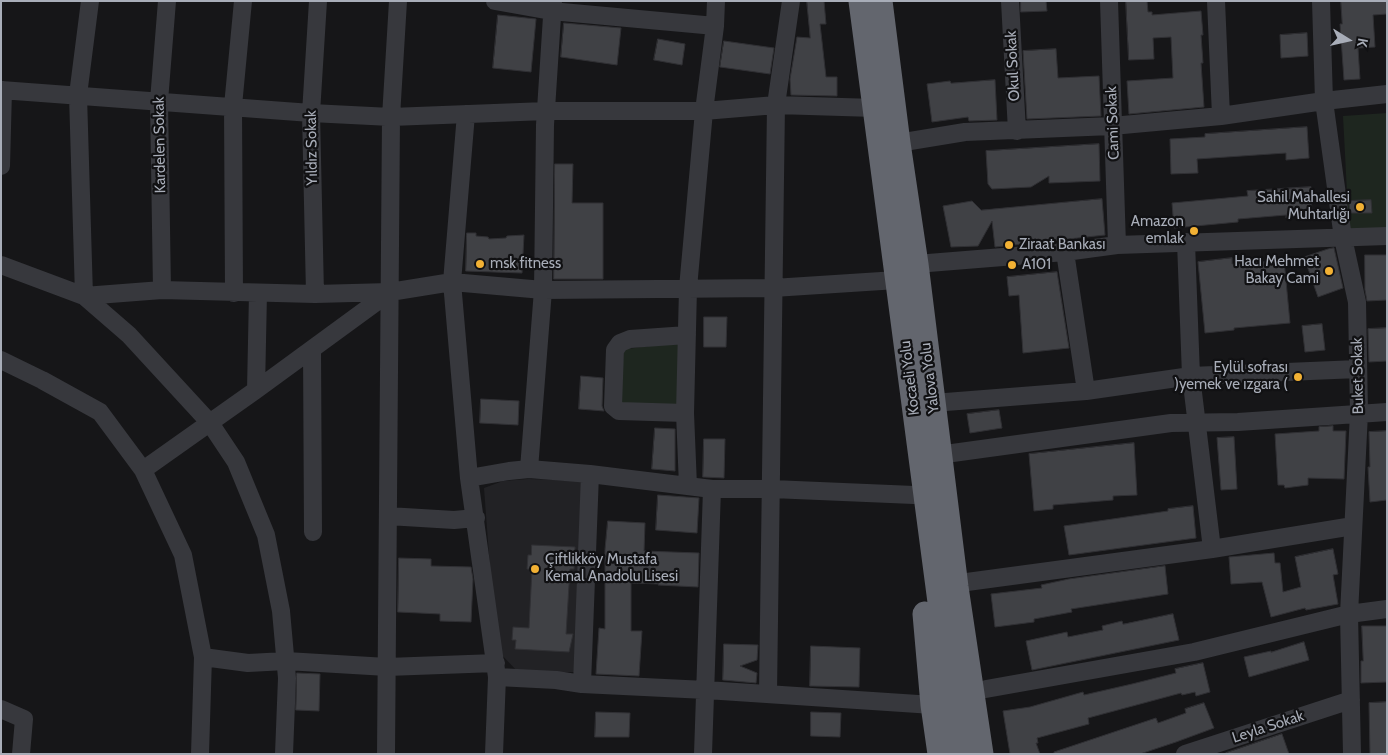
<!DOCTYPE html>
<html>
<head>
<meta charset="utf-8">
<style>
	body { margin:0 }
	#map { position:relative; width:1388px; height:755px; overflow:hidden; background:#161618; font-family:Cabin,sans-serif }
	canvas { display:block }
	.frame { position:absolute; inset:0; border:2px solid #a8adb8; pointer-events:none }
	.north { position:absolute; left:1323px; top:15px; width:50px; height:50px; -webkit-text-stroke:4px #111113; paint-order:stroke; rotate:100deg; font-size:14px; font-weight:700; line-height:20px; text-align:center; color:#a8adb8 }
	.north::after { content:''; display:block; margin:auto; width:18px; height:22px; background:#a8adb8; clip-path:polygon(50% 0,100% 100%,50% 72%,0 100%) }
</style>
</head>
<body>
<div id="map">
<canvas width="1388" height="755"></canvas>
<div class="frame"></div>
<div class="north">K</div>
</div>
<script>
const context = document.querySelector('canvas').getContext('2d');
context.lineJoin = 'round';
function fillPath(path, color) { context.fillStyle = color; context.fill(path, 'evenodd'); }
function stroke(path, color, width, dash) { context.strokeStyle = color; context.lineWidth = width; context.lineCap = dash ? 'butt' : 'round'; context.setLineDash(dash || []); context.stroke(path); }
function drawText(font, color, halo, rows, align = 'center') {
  context.font = font + ' Cabin,sans-serif'; context.lineWidth = 4.5; context.setLineDash([]); context.textBaseline = 'middle'; context.strokeStyle = halo; context.fillStyle = color; for (const [text, x, y, turn = 0] of rows) {
    context.save(); context.translate(x, y); context.rotate((+turn || 0) * Math.PI / 180); context.textAlign = isNaN(turn) ? turn : align; if (halo) context.strokeText(text, 0, 0); context.fillText(text, 0, 0); context.restore();
  }
}
const built = new Path2D(`
	M528,479L584,481L577,672H518L496,649L484,488L503,481Z`);
const green = new Path2D(`
	M1387,113V229L1349,231L1343,116Z
	M678,342V406L619,405L624,351L627,349Z`);
const building = new Path2D(`
	M807,1H824L826,24H820L826,77H837V96L791,95L790,79L797,37L810,38Z
	M1021,1H1046L1047,11L1021,12Z
	M1126,1H1147L1148,12H1152V15L1201,11L1203,35H1201L1203,63H1201L1204,107L1129,114L1127,81L1173,78L1171,37L1153,38L1154,59L1129,60Z
	M1341,1H1387V14L1373,15L1375,47L1358,48L1360,79L1344,80L1340,24H1342Z
	M498,15L536,19L531,72L493,68Z
	M564,23L621,28L617,65L561,57Z
	M1307,33L1308,56L1281,58L1280,35Z
	M658,39L685,44L682,65L654,60Z
	M724,41L774,48L770,74L720,67Z
	M1056,49L1058,78L1099,76L1101,116L1027,119L1023,51Z
	M995,80L997,120L969,121L968,117L932,122L927,84L950,81L951,83Z
	M1307,127L1309,158L1286,160V153L1197,159L1198,173L1171,174L1170,139L1205,137V134Z
	M1099,144L1100,181L1049,183V176L1031,187L992,189L988,184L986,151Z
	M555,164H573L572,203H603V279H554Z
	M1311,187L1312,217L1286,218V215L1238,219V222L1174,228L1172,203L1248,196L1247,191Z
	M1102,199L1105,235L995,247L992,221L978,246L951,247L943,206L972,201L981,210Z
	M1371,200L1372,213H1350L1349,201Z
	M467,233H476V236L488,237L489,239L506,238L507,236L524,235L522,273L466,271Z
	M1334,248L1343,288L1318,297L1304,257L1328,249Z
	M1365,255H1387V300L1367,301L1365,290Z
	M1232,258V264L1284,260L1290,323L1234,328V330L1205,333L1198,262Z
	M1057,272L1069,348L1023,353L1019,295L1009,296L1007,277Z
	M704,317H727L726,347H704Z
	M1322,324L1325,350L1305,352L1302,326Z
	M1387,328V361L1369,362L1368,329Z
	M581,376L603,378L602,406L604,411L579,409Z
	M481,399L519,401L518,425L480,423Z
	M999,410L1002,428L970,433L967,414Z
	M1333,426V431H1346L1344,479L1308,478V485L1285,488L1284,485H1278L1275,434L1319,431V427Z
	M655,428L675,429V471L652,469Z
	M1387,431V500L1370,502L1368,467H1370L1369,432Z
	M1234,437L1237,489L1221,490L1217,438Z
	M704,439H725L724,478L703,477Z
	M1134,443L1137,495L1113,496V500L1053,505V509L1034,511L1029,454Z
	M658,495L699,498L697,533L656,530Z
	M1193,506L1196,538L1069,555L1064,526L1168,511V509Z
	M608,521L645,523L644,551L699,553L698,587L658,585L659,584L631,583V631H642L639,676L596,674L599,628L605,629V550Z
	M532,545L575,547L574,569H570L566,634H573L569,652L515,649L516,640H512L513,627L529,628L532,569H527L528,555H531Z
	M1333,549L1338,574L1333,575L1338,604L1306,610L1305,608L1271,617L1262,582L1231,584L1229,557L1274,553L1275,563H1280L1283,592L1301,587L1295,557Z
	M399,558L431,559V566L471,567L473,579L471,622L440,621V614L398,612Z
	M1165,566L1168,594L1071,609L1072,612L1034,619V622L995,627L991,594L1042,588L1041,585L1069,579Z
	M1173,614L1179,640L1032,670L1026,641L1067,632L1068,637L1103,630L1102,626L1122,621L1123,624Z
	M1362,626H1387V682L1361,683V661H1363Z
	M1304,642L1309,660L1249,677L1244,657L1271,651V652Z
	M724,644L758,645L757,660L740,666L757,673L756,683L723,680Z
	M811,646L860,648L859,687L810,686Z
	M1203,663L1210,692L1196,696L1195,692L1182,695L1181,693L1088,718L1089,724L1037,738L1038,743H1036L1040,754H1010L1003,711L1030,707L1083,692L1084,695L1132,684L1176,673L1175,669Z
	M297,673L320,674L319,711L296,710Z
	M1387,702V754H1370L1369,703Z
	M1204,703L1214,728L1176,742L1140,754H1054V752L1156,718L1158,723L1186,713L1185,709Z
	M596,712L630,713L629,737H595Z
	M811,712L841,713L840,737L811,736Z
	M1282,734L1289,754H1227L1226,753Z`);
const minor = new Path2D(`
	M90,1L78,95L84,296L129,335L210,423L236,462L266,535L281,611L287,678L284,754
	M495,1L551,11L715,26
	M1010,1L1017,131
	M1109,1L1117,245
	M1216,1L1221,116
	M1321,1L1324,101L1343,238L1357,302L1359,413L1349,614L1352,754
	M1,90L311,113L391,117L546,111H704L776,105L875,108
	M466,114L452,282L469,478L497,677L494,754
	M898,143L965,132L1112,126L1221,116L1324,101L1387,94
	M1,166L3,90
	M1186,242L1191,376L1212,549
	M1065,252L1086,391
	M916,264L1065,252L1117,245L1387,236
	M1,265L84,296L162,290L315,294L390,292L452,282L543,290L773,288L897,280
	M162,290L159,101L167,1
	M234,293L233,106L243,1
	M315,294L311,113L318,1
	M312,349L313,532
	M1,360L42,380L100,412L143,470L183,555L203,657L200,754
	M256,390L258,293
	M933,403L1086,391L1191,376L1358,369
	M685,413L619,411L613,406L615,350L620,343L630,339L687,335
	M938,455L1171,423L1238,422L1387,412
	M529,469L543,290L545,125L553,1
	M143,470L256,390L390,292
	M469,478L509,471L529,469L590,474L712,489H772L914,495
	M688,486L685,413L688,288L704,111L715,26L716,1
	M388,516L454,520L476,518
	M967,582L1212,549L1353,526
	M203,657L248,663L286,661L387,667L496,663
	M497,677L556,680L582,684L706,690L933,705
	M582,684L590,474
	M986,689L1194,652L1349,614L1387,609
	M768,694L776,105L791,1
	M1,709L24,719L21,754
	M386,754L391,117L398,1
	M703,754L712,489
	M1185,754L1351,700`);
const highway = new Path2D(`
	M861,1L960,754
	M880,1L898,143L916,264L956,587L981,754
	M925,614L933,705L940,754`);
const markers = [
	[1360,207,5,"#f2b134"],
	[1194,231,5,"#f2b134"],
	[1009,245,5,"#f2b134"],
	[480,264,5,"#f2b134"],
	[1012,265,5,"#f2b134"],
	[1329,271,5,"#f2b134"],
	[1298,377,5,"#f2b134"],
	[535,569,5,"#f2b134"]
];
const streetNames = [
	["Okul Sokak",1013,66,-93],
	["Cami Sokak",1113,123,-92],
	["Kardelen Sokak",160,145,-91],
	["Yıldız Sokak",312,148,-91],
	["Buket Sokak",1358,376,-91],
	["Kocaeli̇ Yolu",910,378,-97],
	["Yalova Yolu",930,378,-97],
	["Leyla Sokak",1268,727,-18]
];
const poiNames = [
	["Sahil Mahallesi",1350,198],
	["Muhtarlığı",1350,215],
	["Amazon",1184,222],
	["emlak",1184,239],
	["Ziraat Bankası",1019,245,"left"],
	["Hacı Mehmet",1319,262],
	["Bakay Cami",1319,279],
	["msk fitness",490,264,"left"],
	["A101",1022,265,"left"],
	["Eylül sofrası",1288,368],
	[")yemek ve ızgara (",1288,385],
	["Çiftlikköy Mustafa",545,560,"left"],
	["Kemal Anadolu Lisesi",545,577,"left"]
];
fillPath(built, '#222225');
fillPath(green, '#1e261f');
fillPath(building, '#404145');
stroke(building, '#303034', 1);
stroke(minor, '#37383d', 18);
stroke(highway, '#63666e', 25);
for (const [x, y, r, color] of markers) { const dot = new Path2D(); dot.arc(x, y, r, 0, 2 * Math.PI); context.fillStyle = color; context.fill(dot); stroke(dot, '#111113', 2); }
drawText('15px', '#a8adb8', '#111113', streetNames);
drawText('15px', '#a8adb8', '#111113', poiNames, 'right');
</script>
</body>
</html>
